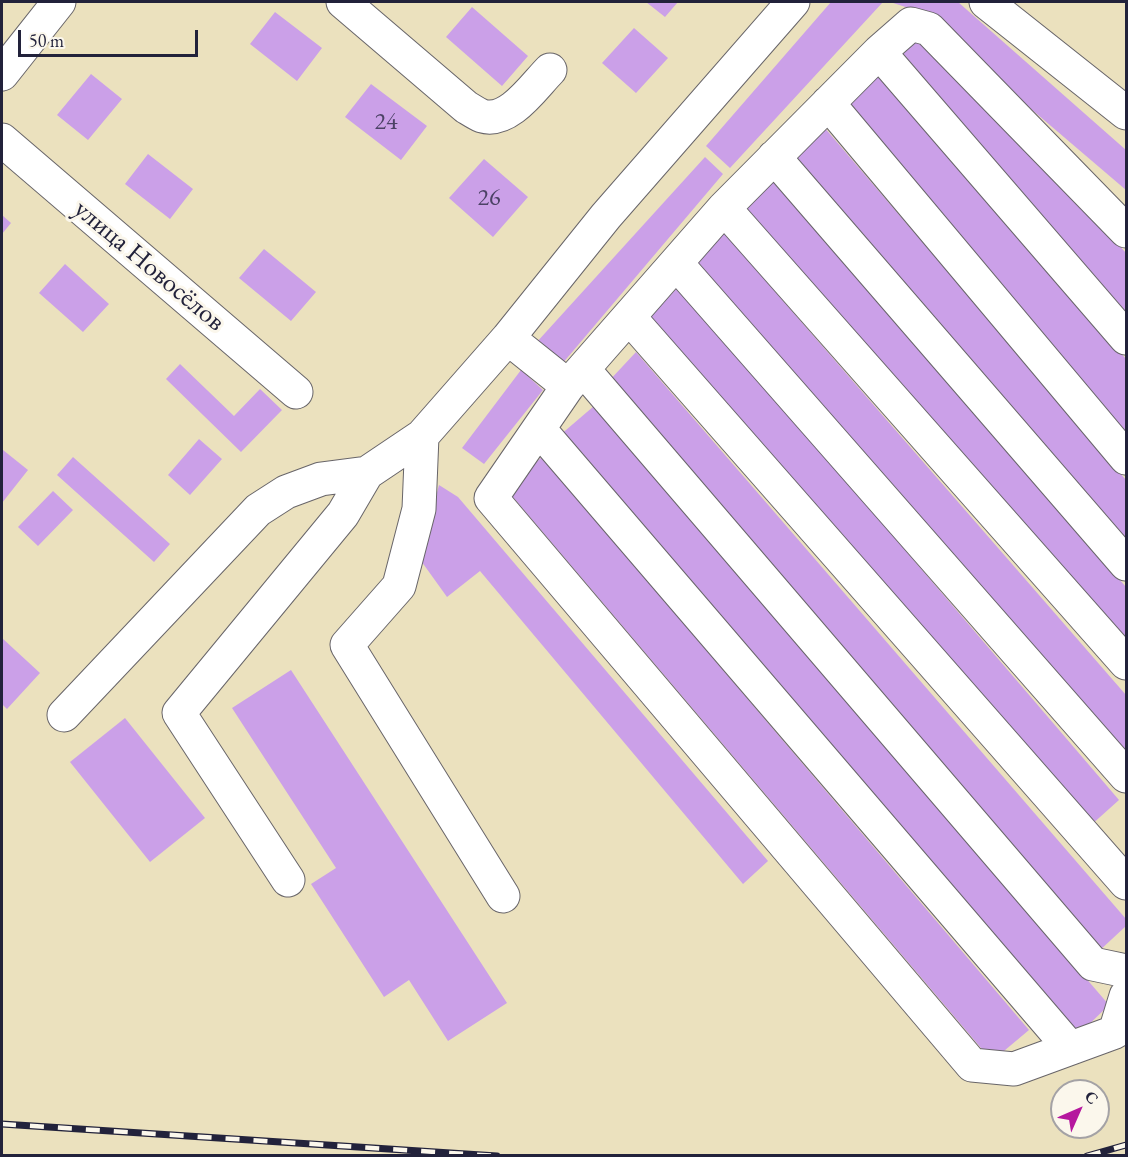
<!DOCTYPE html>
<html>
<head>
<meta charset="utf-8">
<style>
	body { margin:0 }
	#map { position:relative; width:1128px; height:1157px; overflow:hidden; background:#ebe1be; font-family:"EB Garamond",serif }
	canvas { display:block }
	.frame { position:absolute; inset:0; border:3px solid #22223b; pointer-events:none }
	.north { position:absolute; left:1050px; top:1079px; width:60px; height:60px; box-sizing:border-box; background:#fbf7ec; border:2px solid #a4a2a5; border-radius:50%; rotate:45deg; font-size:16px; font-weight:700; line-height:24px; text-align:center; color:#22223b }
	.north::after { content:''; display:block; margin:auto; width:21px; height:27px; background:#b5179e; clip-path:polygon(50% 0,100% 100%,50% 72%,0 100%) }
	.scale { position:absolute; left:18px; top:30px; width:180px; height:27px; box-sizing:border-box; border:3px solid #22223b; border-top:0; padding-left:8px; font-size:18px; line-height:21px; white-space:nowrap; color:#22223b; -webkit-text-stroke:4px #fbf7ec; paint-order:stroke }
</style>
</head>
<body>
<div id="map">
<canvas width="1128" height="1157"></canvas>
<div class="frame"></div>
<div class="north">С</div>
<div class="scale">50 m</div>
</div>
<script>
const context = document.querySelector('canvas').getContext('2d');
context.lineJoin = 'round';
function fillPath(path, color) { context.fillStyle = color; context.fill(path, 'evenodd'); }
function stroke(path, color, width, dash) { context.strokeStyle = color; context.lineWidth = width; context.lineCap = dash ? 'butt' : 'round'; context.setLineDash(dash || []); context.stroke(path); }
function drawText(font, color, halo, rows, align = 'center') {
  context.font = font + ' "EB Garamond",serif'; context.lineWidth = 6; context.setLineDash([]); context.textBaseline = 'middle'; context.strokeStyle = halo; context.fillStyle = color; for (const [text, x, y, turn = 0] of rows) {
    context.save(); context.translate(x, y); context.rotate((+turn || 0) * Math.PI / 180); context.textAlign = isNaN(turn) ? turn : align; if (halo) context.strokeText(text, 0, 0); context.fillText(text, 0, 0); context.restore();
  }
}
const building = new Path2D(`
	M646,2H678L665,17Z
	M831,2H883L730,168L706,146Z
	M890,2H958L1126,150V190L915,10Z
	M472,7L528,56L502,86L446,37Z
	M275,12L322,48L297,81L250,44Z
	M634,28L668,58L636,93L602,63Z
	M921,36L975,81L1126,253V322L897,60Z
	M878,73L1126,359V434L843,107Z
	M91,74L122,99L88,140L57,115Z
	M371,84L427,126L401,160L345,117Z
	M824,127L1126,480V545L790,162Z
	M148,154L193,189L170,219L125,184Z
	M705,157L723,174L562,364L536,343Z
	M484,159L528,197L493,237L449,198Z
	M774,179L1126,587V648L740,213Z
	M2,215L11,223L2,234Z
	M724,233L1126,695V764L693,264Z
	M264,249L316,292L291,321L239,278Z
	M65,264L109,304L83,332L39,293Z
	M679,286L1119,800L1090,826L647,320Z
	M636,352L1126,919V926L1098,952L608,382Z
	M180,364L234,416L260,389L282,410L241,452L166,379Z
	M521,370L543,390L484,464L462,448Z
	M594,406L1109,1005L1076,1037L559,436Z
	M199,439L222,459L190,495L168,475Z
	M3,450L28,470L2,503V452Z
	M73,457L170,544L154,562L57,475Z
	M542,457L1029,1030L992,1061L506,489Z
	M439,485L458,497L768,861L743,884L480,571L447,597L419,558Z
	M53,491L73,510L38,546L18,527Z
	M2,638L40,673L7,709L2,704Z
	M291,670L507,1003L448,1041L409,980L384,997L311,884L336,868L232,708Z
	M125,718L205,818L150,862L70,762Z`);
const minor = new Path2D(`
	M343,2L466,107C471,110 477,114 482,116C509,124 534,86 550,70
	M986,2L1126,113
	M879,52L1126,338
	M2,74L59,2
	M828,103L1126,458
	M2,140L296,392
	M774,157L1126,564
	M724,208L1126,663
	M1126,231L929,29L911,24L879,52L724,208L568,386L491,498L972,1065L1014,1069L1115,1032L1126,996
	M676,263L1126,776
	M629,317L1126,883
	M583,369L1093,964L1126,971
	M568,386L508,338L606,216L793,2
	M539,429L1070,1048
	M422,436L419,509L399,586L347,645L503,896
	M64,715L258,510L286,492L321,479L367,473L422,436L508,338
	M288,880L179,713L343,514L367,473`);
const rail = new Path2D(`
	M2,1124L497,1156
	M1087,1156L1126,1145`);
const numberNames = [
	["24",386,122],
	["26",489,198]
];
const streetNames = [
	["улица Новосёлов",149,266,40]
];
fillPath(building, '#cba0e8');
stroke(minor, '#686569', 35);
stroke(minor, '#fff', 33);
stroke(rail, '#22223b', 7);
stroke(rail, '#fbf7ec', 4.5, [14]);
drawText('24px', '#4c4266', null, numberNames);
drawText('27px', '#22223b', '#fbf7ec', streetNames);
</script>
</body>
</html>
